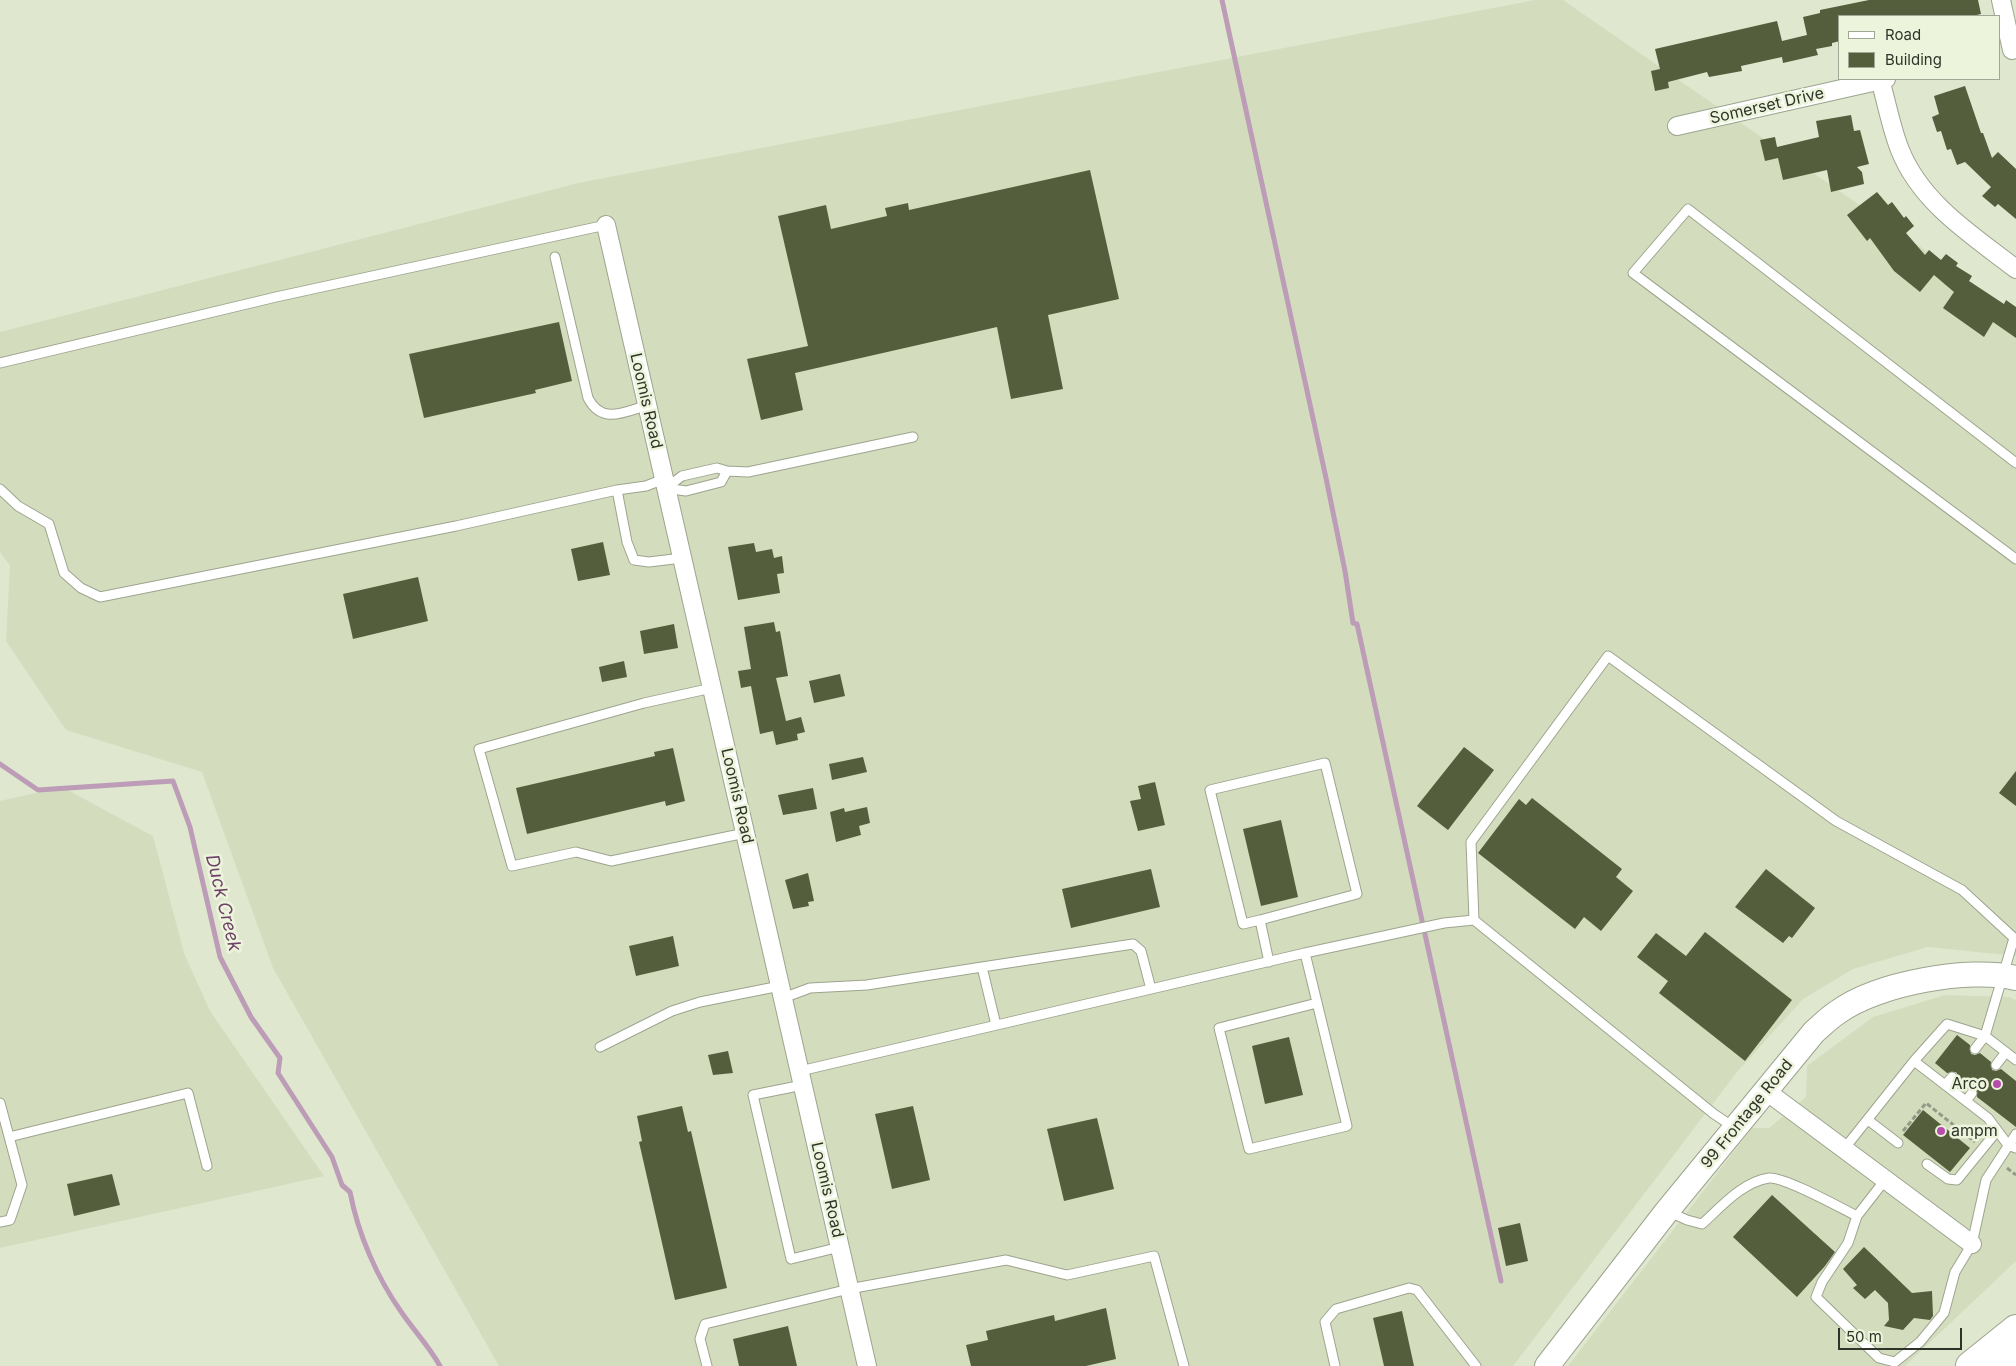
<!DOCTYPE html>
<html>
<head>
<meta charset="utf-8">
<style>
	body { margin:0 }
	#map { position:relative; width:2016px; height:1366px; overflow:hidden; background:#dfe7cf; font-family:Inter,sans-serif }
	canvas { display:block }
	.legend { position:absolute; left:1838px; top:15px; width:162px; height:65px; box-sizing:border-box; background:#edf4dc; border:1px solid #a1a795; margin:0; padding:6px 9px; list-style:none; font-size:15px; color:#30332a }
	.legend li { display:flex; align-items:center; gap:10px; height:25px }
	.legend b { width:25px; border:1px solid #a1a795 }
	.scale { position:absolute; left:1838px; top:1328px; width:124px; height:22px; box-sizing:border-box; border:2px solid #30332a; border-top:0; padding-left:6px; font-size:15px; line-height:18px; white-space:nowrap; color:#30332a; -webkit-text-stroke:4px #edf4dc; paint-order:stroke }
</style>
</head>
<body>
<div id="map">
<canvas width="2016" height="1366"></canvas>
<ul class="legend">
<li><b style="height:6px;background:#fff"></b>Road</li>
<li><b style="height:14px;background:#545e3c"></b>Building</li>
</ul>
<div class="scale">50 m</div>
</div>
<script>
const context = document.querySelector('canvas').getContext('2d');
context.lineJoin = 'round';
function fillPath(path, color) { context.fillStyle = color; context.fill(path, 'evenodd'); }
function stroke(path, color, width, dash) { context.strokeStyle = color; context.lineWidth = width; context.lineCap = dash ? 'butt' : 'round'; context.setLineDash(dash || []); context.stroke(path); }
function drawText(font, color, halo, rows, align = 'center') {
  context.font = font + ' Inter,sans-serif'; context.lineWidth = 5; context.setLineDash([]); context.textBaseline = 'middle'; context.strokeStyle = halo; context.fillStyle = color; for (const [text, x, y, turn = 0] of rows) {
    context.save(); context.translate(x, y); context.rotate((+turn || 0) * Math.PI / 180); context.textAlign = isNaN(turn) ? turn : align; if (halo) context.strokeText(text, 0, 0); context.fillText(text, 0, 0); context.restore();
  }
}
const built = new Path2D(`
	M1535,0H1563L2016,313V956L1928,947L1853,969L1803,999L1737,1072L1513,1366H499L273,968L202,772L66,730L6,641L10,566L0,552V332L578,183Z
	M62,787L153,836L184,953L210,1011L324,1176L0,1248V801Z
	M1945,995L2009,997L2016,1000V1261L1905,1366H1568L1752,1128H1769L1806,1097L1807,1066L1873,1017Z`);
const stream = new Path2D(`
	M1222,0L1326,478L1345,571L1353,623L1357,624L1501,1281
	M0,764L38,790L173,781L190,827L220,957L251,1017L280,1058L278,1073L332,1157L342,1185L350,1192C358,1234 377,1278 402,1313C415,1332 429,1346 440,1366`);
const building = new Path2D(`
	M1869,0H1978L1981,14L1972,16H1840V41L1832,43V46L1816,49L1818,55L1783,63L1782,57L1741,66L1742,71L1709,77L1707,72L1668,82L1669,88L1655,91L1651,71L1660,69L1655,49L1777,21L1782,41L1807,35L1803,17L1820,13V10Z
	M1965,86L1981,133H1983L1992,158L1998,152L2016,169V219L1998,204L1995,207L1982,196L1991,187L1965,162L1957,165L1951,149L1947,150L1941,131L1937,132L1932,117L1939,114L1934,96Z
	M1851,115L1854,131L1860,130L1869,164L1857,167L1862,172L1864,184L1831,192L1827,170L1783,180L1778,158L1765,161L1760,140L1775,137L1777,147L1819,137L1816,121Z
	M1090,170L1119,299L1048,315L1063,389L1011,399L997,327L795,373L803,410L761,420L747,359L808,346L778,216L826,205L831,229L887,216L885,208L908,203L909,210Z
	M1877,192L1888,205L1892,202L1904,218L1906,216L1914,226L1906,233L1925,255L1929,250L1941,260L1946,254L1958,263L1956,266L1972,276L1969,281L2004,304L2006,300L2016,307V338L1993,322L1984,337L1943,308L1954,292L1934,275L1920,292L1894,271L1870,238L1867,241L1847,215Z
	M559,322L572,381L535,390L536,393L424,418L409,354Z
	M603,542L610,575L578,581L571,549Z
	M754,543L756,552L772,549L774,558L782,556L784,573L777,574L780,593L738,600L728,547Z
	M418,577L428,621L353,639L343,594Z
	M774,622L776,632L780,631L788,676L776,678L786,721L801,717L805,732L797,734L798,740L776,745L773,731L760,734L751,686L741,688L738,671L751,669L744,627Z
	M674,624L678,648L644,654L640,631Z
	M624,661L627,677L602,682L599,667Z
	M840,674L845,696L814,703L809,681Z
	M1464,747L1494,770L1448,830L1417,806Z
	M673,748L685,801L666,806L665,801L527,834L516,788L655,756L654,752Z
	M863,757L867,772L832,780L829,764Z
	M2016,771V806L1999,793Z
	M1155,782L1165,825L1138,831L1130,801L1141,799L1138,786Z
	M813,788L817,809L783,815L778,795Z
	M1532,798L1622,869L1616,877L1633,891L1601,931L1584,917L1575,929L1478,853L1519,799L1526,805Z
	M867,807L870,823L859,826L861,835L836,842L830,812L844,808L845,812Z
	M1281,820L1298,897L1261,906L1243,829Z
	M1151,869L1160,907L1071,928L1062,889Z
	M1766,869L1815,908L1792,938L1789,936L1783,943L1735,907Z
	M808,873L814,901L808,902L809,906L793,909L785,880Z
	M1705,932L1792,1000L1745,1061L1659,993L1668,981L1637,957L1656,933L1686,956Z
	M673,936L679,966L636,976L629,946Z
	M1957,1035L1970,1045L1971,1054L1975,1055L1980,1053L1991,1062L1992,1070L1996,1071L2001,1069L2016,1081V1127L1977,1097L1976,1088L1972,1087L1967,1089L1957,1081L1958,1075L1956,1072L1947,1073L1935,1063Z
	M1289,1037L1303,1095L1265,1104L1252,1046Z
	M728,1051L733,1073L713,1075L708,1055Z
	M682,1106L688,1132L691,1131L727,1288L675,1300L639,1142L642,1141L637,1116Z
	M913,1106L930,1180L892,1189L875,1114Z
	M1923,1110L1970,1148L1950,1172L1903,1135Z
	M1097,1118L1114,1189L1064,1201L1047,1129Z
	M112,1174L120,1205L74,1216L67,1184Z
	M1772,1195L1835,1252L1825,1266L1797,1297L1733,1237Z
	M1520,1223L1528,1261L1506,1266L1498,1228Z
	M1864,1247L1912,1293L1932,1291L1933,1316L1930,1320L1914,1318L1903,1330L1884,1326L1889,1320L1888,1303L1875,1290L1865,1299L1853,1288L1857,1285L1843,1269Z
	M1106,1308L1116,1359L1086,1366H971L966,1345L988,1340L986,1331L1054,1315L1055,1321Z
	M1402,1311L1414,1366H1384L1373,1318Z
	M788,1326L797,1366H739L733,1339Z`);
const path = new Path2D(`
	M1903,1131L1926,1103L1975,1142
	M2007,1168L2016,1175`);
const lane = new Path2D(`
	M555,257L588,398C602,425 624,412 648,405
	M0,363L276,297L606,225
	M2016,463L1688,209L1633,273L2016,559
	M717,468L727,471L721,482L686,491L666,488L682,476Z
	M727,471L748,472L913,437
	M0,489L18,506L49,524L64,573L81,588L100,597L456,526L617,490L646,486L664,479
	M617,490L627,542L634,560L649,562L682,558
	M712,688L644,703L479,749L512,866L576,852L611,861L745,833
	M1260,920L1243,924L1210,790L1325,763L1357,894L1260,920L1269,962
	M1305,953L1444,923L1474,920
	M982,967L1133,944L1141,951L1151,989
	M783,998L810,988L867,985L982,967L996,1025
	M600,1047L672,1011L700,1002L780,986
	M1914,1061L1947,1024L1985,1036L2016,1060
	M1996,1065L2006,1052
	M800,1071L1305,953L1347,1126L1249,1149L1219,1028L1317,1003
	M803,1085L753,1095L791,1259L840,1247
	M1945,1085L1952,1077
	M1966,1101L1972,1093
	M0,1103L22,1185L10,1220L0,1222
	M1868,1120L1898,1143
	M1735,1128L1714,1114L1474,920L1471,842L1608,656L1836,821L1962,890L2014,938L1985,1036L1975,1049
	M9,1137L188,1093L207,1166
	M1844,1149L1914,1061L1988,1118L2008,1145L2016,1148
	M1927,1164L1948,1179L1957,1180L1997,1131
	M1885,1180L1857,1216L1848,1243L1822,1282L1816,1297L1879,1358L1895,1362L1920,1342L1944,1313L1955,1272L1972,1244L1986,1180L2016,1134
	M1667,1211L1687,1220L1702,1224C1721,1207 1742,1182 1769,1178C1783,1176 1841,1208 1857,1216
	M707,1366L700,1339L705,1324L849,1289L1006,1260L1067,1275L1154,1256L1184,1366
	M1335,1366L1325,1322L1336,1309L1409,1288L1417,1290L1476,1366`);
const street = new Path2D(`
	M2001,0L2012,50
	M1880,80C1887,103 1891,128 1900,150C1921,203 1972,235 2016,269
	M1677,126L1886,79
	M606,225L867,1366
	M1766,1091L1972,1244`);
const secondary = new Path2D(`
	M1547,1366L1667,1211L1814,1032C1822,1025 1830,1017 1838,1012C1878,983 1969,967 2016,978`);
const primary = new Path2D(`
	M1999,1366L2016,1344`);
const highway = new Path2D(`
	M1970,1366L2016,1329`);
const markers = [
	[1997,1084,5,"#b84cac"],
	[1941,1131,5,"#b84cac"]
];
const streetNames = [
	["Somerset Drive",1767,106,-13],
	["Loomis Road",646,401,77],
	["Loomis Road",737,796,77],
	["99 Frontage Road",1747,1114,-51],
	["Loomis Road",827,1190,77]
];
const poiNames = [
	["Arco",1987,1084],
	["ampm",1951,1131,"left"]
];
const waterNames = [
	["Duck Creek",223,903,76]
];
fillPath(built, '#d3ddbe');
stroke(stream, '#bc9cb6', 5);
fillPath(building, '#545e3c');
stroke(lane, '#9da48e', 11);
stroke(street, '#9da48e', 20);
stroke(secondary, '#9da48e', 26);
stroke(primary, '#9da48e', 30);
stroke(highway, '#9da48e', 30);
stroke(path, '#949a88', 3, [5, 2.5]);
stroke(lane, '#fff', 9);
stroke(street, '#fff', 18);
stroke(secondary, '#fff', 24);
stroke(primary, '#fff', 28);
stroke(highway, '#fff', 28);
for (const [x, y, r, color] of markers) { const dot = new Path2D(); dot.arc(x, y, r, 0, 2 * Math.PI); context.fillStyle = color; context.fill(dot); stroke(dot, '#edf4dc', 2); }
drawText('16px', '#30332a', '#edf4dc', streetNames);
drawText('16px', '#30332a', '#edf4dc', poiNames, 'right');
drawText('italic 18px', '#6d4167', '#edf4dc', waterNames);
</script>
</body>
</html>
